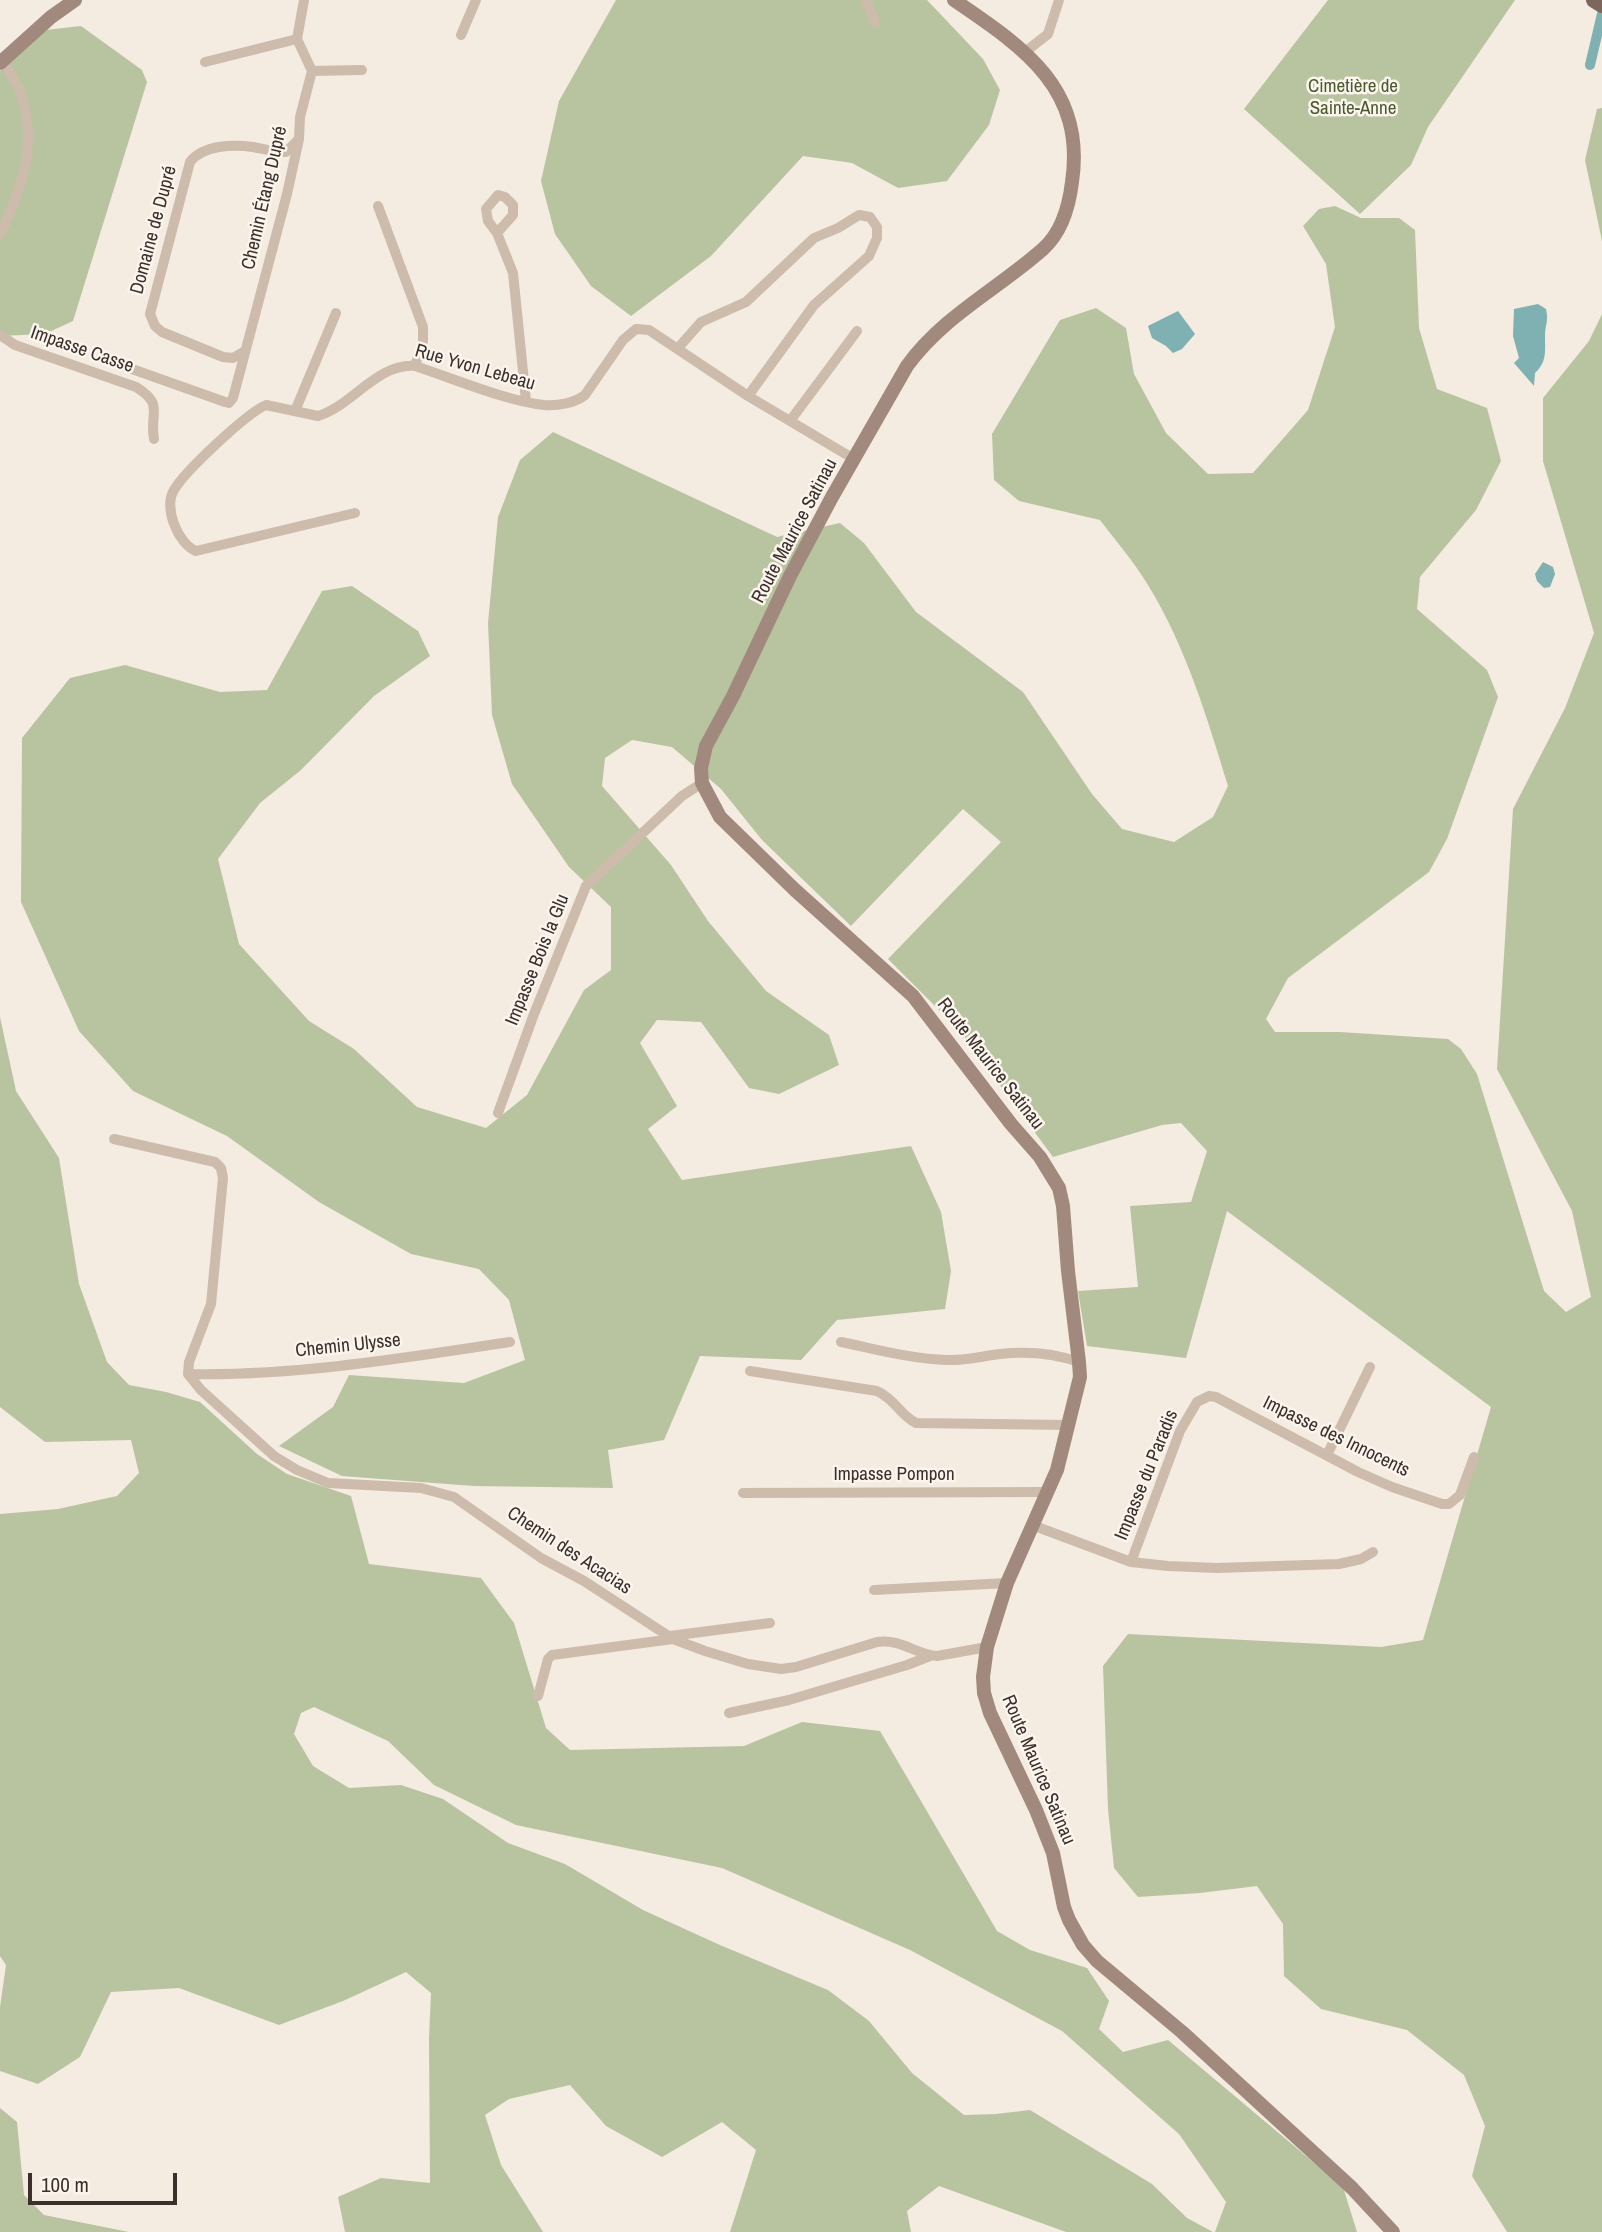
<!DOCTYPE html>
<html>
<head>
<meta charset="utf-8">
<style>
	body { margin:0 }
	#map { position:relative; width:1602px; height:2232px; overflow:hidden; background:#f4ebe1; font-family:"Archivo Narrow",sans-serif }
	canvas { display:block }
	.scale { position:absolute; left:28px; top:2173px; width:149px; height:32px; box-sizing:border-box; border:4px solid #3b302b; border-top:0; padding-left:9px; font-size:21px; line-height:24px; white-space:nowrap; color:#3b302b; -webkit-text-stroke:5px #fbf5ee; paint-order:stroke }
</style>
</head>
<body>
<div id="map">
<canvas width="1602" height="2232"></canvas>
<div class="scale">100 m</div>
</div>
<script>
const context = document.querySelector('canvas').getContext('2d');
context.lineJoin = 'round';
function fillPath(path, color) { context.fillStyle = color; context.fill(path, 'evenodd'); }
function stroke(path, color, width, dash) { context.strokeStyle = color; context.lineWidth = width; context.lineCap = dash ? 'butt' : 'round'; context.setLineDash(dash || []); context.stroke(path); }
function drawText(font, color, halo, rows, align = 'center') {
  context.font = font + ' "Archivo Narrow",sans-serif'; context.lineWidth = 5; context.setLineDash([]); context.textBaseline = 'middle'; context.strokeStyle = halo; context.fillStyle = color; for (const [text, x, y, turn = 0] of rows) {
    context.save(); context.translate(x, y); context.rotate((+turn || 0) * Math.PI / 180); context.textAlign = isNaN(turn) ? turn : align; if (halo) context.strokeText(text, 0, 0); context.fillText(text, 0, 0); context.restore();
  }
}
const green = new Path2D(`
	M616,0H927L983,59L1000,90L989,125L947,181L898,188L852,163L803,156L711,256L631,316L591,286L555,234L541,181L559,101Z
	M1328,0H1515L1428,127L1411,165L1360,214L1244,109Z
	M81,26L142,70L147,82L73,321L45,334L0,336V71L45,30Z
	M1602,108V241L1585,160L1597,109Z
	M1335,206L1361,218H1399L1415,230L1419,328L1437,389L1487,408L1501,461L1476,510L1420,577L1417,609L1487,670L1498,697L1447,839L1429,872L1288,978L1266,1019L1275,1032H1340L1448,1039L1461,1049L1477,1074L1544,1291L1566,1312L1591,1297L1572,1211L1497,1069L1513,809L1565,708L1594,633L1543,461V398L1589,341L1602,314V2232H1507L1472,2176L1485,2126L1464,2075L1407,2030L1321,2009L1284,1976L1283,1924L1257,1886L1200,1893L1138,1897L1114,1868L1108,1809L1103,1666L1128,1634L1381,1647L1423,1640L1491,1407L1227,1211L1186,1358L1087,1346L1078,1291L1138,1287L1130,1206L1191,1202L1207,1151L1181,1123L1162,1125L1053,1157L960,1031L888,959L1001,842L963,809L851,926L762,840L721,789L672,747L632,740L605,758L602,786L671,865L708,921L766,991L829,1035L839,1065L779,1094L749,1088L701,1022L657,1020L640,1043L677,1106L648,1129L682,1180L911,1146L941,1212L951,1271L945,1309L837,1320L801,1360L700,1356L664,1440L608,1450L613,1488L474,1486L342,1476L279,1446L333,1407L349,1375L464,1383L525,1360L509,1300L479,1269L411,1254L319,1202L227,1136L133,1091L79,1031L21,902L22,738L70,678L125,665L220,692L267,690L322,591L352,586L418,631L430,656L374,696L301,770L260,803L218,859L239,944L309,1021L354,1049L417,1107L486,1128L527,1095L584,990L611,970V907L569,867L512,784L492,715L488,623L498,517L520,460L553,432L777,537L840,523L864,543L916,612L1023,692L1092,794L1122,829L1174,842L1213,817L1228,786C1207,717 1186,647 1148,585C1134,562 1116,541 1100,520L1019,501L994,480L992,434L1060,320L1096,308L1126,328L1134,374L1166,433L1208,474L1253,473L1308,410L1335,327L1326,264L1303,226L1319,209Z
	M0,1017L16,1091L59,1158L79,1284L107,1362L129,1385L166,1392L200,1402L257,1454L287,1474L351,1496L369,1564L481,1578L514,1623L546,1728L570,1750L744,1746L802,1722L880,1731L997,1931L1030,1950L1087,1968L1109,2001L1099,2029L1123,2052L1168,2040L1343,2187L1357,2232H1215L1226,2202L1179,2134L1062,2031L910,1950L722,1868L516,1825L434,1785L388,1741L314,1707L301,1713L294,1734L313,1766L349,1788L401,1785L443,1799L508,1843L565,1864L643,1910L720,1945L828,1990L869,2021L912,2073L964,2115L996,2114L1030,2110L1152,2184L1187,2218L1213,2232H1066L939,2186L907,2211L911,2232H730L756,2150L722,2122L662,2157L606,2126L570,2085L509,2099L485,2115L501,2165L543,2232H345L338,2197L381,2178L430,2183L429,2038L431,1993L406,1972L343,2001L279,2025L179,1988L111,1992L80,2057L38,2084L0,2071V2007L6,1965L0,1956V1514L58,1509L117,1496L139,1473L131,1440L45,1442L0,1407Z
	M0,2108L17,2122L24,2195L44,2215L129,2232H0Z`);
const water = new Path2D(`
	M1538,304L1546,309C1549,322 1545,324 1545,336C1545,352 1547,362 1535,373L1534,386L1514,363L1519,358L1513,336L1514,309Z
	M1178,311L1195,334L1182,349L1173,353L1166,346L1152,338L1148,326Z
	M1543,562L1553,567L1555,574L1550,587L1544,588L1537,581L1535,574Z`);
const canal = new Path2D(`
	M1590,65L1602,14`);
const street = new Path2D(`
	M866,0L875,23
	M461,35L476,0
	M1025,52L1048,34L1059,0
	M205,62L297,39
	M312,71L362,70
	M378,206L423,327V341L415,366
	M497,233L513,215V205L505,197L498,195L486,209L488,221L497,233L513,273L526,401
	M0,234C23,188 39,139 19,89C15,79 8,70 2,61
	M0,335L15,345L136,387C165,405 149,412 154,439
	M678,348L701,322L746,302L814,238L838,228L859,215L870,217L877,227V238L869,256L814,305L748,396
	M245,351L233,358L223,357L162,332L155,326L150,314L190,162C203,145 233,144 253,147C264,149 275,152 286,152L298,140
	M101,358L225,402L229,403L233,398L287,194L299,139L300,117L312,71L297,39L304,0
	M295,411L336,313
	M790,421L857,331
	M355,513L196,551C178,544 163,507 174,490C185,471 247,413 266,405L318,416C352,406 377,363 415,366C452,378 506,401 544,405C558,406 575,403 585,395L623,340L636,329L649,330L748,396L854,459
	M498,1113L534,1014L586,886L682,796L702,783
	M114,1139L215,1162L221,1168L223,1178L211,1304L189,1362L188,1374L201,1390L274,1456L297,1470L328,1483L421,1488L454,1497L541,1558L584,1581L673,1639L705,1651L748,1664L781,1669L796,1667L877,1642C903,1639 914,1654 937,1656L987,1647
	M841,1342C876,1349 911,1359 947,1360C965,1361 982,1356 1000,1354C1028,1351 1053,1353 1079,1362
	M750,1371L877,1391C896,1400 900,1415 916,1423L1068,1425
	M188,1374C296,1376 404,1358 510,1342
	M1327,1455L1370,1367
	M743,1493L1046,1492
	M1032,1525L1131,1562L1168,1566L1217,1568L1339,1564L1361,1559L1373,1552
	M1131,1562L1180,1431L1197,1402L1209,1396L1216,1397L1358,1472L1392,1487L1442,1504H1449L1460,1495L1474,1457
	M874,1590L1007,1583
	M670,1636L770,1623
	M538,1696L548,1659L552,1655L673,1639
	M729,1713L789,1700L907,1665L930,1656`);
const secondary = new Path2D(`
	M954,0C1023,47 1086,88 1072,182C1069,207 1062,232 1043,249C998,289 943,316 907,366L832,497L790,576L733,696L706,746L701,768L702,783L720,817L795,890L913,996L1011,1124L1040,1157L1059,1188L1063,1206L1068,1271L1079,1362L1080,1377L1057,1470L1007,1583L987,1647L983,1677L984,1693L990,1713L1036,1810L1053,1853L1064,1907L1069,1920L1083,1945L1097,1961L1182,2032L1352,2188L1393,2232
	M0,63L51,17L75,0`);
const primary = new Path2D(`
	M1594,0L1602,5`);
const parkNames = [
	["Cimetière de",1353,87],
	["Sainte-Anne",1353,109]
];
const streetNames = [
	["Chemin Étang Dupré",265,198,-77],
	["Domaine de Dupré",154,230,-75],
	["Impasse Casse",82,350,19],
	["Rue Yvon Lebeau",475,368,16],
	["Route Maurice Satinau",795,531,-62],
	["Impasse Bois la Glu",538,960,-68],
	["Route Maurice Satinau",990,1064,52],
	["Chemin Ulysse",348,1346,-6],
	["Impasse des Innocents",1336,1437,26],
	["Impasse Pompon",894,1475],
	["Impasse du Paradis",1147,1475,-68],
	["Chemin des Acacias",569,1551,33],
	["Route Maurice Satinau",1038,1770,67]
];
fillPath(green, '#b8c4a0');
fillPath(water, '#7fb0b2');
stroke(canal, '#7fb0b2', 10);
stroke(street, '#cdbbac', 10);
stroke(secondary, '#a18a7d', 14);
stroke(primary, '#7d675c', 16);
drawText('19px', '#4a5a2e', '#fbf5ee', parkNames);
drawText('19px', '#3b302b', '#fbf5ee', streetNames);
</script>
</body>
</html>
